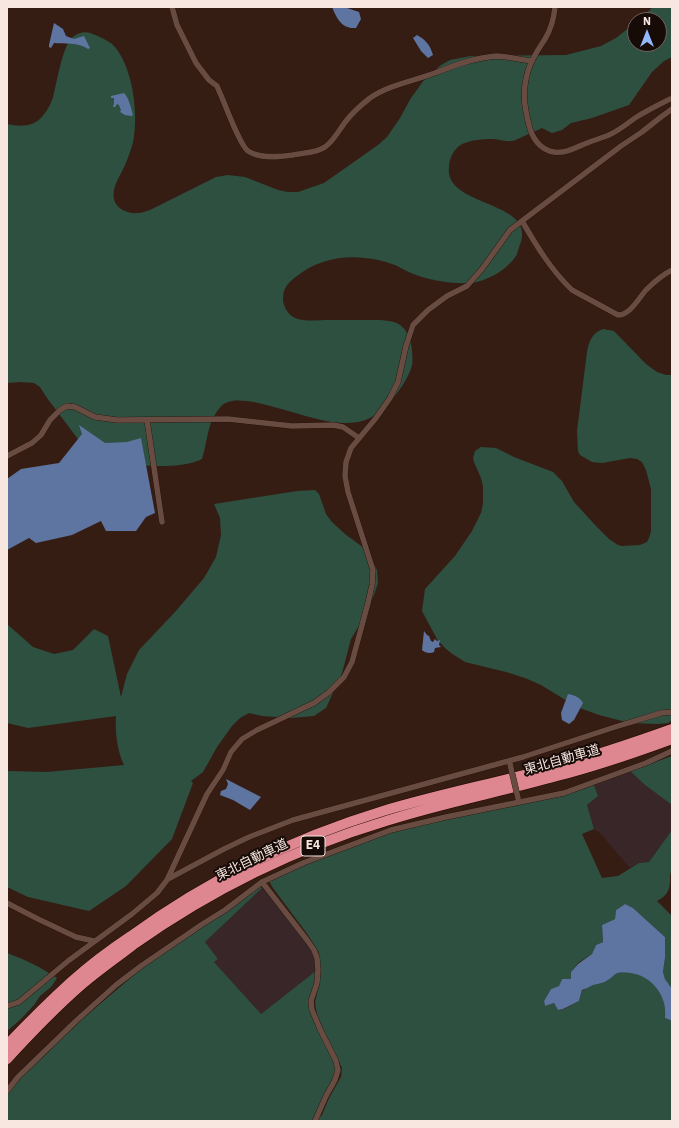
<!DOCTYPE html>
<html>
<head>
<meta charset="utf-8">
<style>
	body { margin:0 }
	#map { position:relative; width:679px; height:1128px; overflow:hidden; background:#361d14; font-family:"IBM Plex Sans",sans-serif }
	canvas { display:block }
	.frame { position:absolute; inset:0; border:8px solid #f8e6e0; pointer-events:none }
	.north { position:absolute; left:627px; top:12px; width:40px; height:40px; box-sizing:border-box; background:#160b07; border:1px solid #70635e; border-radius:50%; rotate:0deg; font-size:11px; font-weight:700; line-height:16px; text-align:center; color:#f8e6e0 }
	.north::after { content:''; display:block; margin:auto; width:14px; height:18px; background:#92b7fd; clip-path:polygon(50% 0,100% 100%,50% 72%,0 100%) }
</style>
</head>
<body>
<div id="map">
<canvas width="679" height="1128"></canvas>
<div class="frame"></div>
<div class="north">N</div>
</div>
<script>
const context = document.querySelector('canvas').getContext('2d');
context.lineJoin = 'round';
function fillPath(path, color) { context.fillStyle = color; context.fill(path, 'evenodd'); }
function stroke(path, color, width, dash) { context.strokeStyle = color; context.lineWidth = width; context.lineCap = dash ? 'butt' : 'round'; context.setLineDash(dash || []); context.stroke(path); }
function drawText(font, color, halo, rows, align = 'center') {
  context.font = font + ' "IBM Plex Sans","Noto Sans JP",sans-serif'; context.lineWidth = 4; context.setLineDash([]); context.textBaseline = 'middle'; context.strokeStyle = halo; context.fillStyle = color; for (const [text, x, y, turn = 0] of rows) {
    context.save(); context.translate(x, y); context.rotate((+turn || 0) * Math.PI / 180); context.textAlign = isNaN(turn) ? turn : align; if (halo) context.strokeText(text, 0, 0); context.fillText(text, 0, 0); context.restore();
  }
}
const industrial = new Path2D(`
	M630,771L645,785L672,805V830L649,862L639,863L630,868L601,834L594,829L587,805L598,796L594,785Z
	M262,888L313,951L317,970L261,1014L214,962L218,959L205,942Z`);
const green = new Path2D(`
	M653,7H672V57L664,61L652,72L629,105L592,118L571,123L562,130L552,133L542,128C535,131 527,135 520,138C517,139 514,141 511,141C505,142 498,139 492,139C482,139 467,140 459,146C453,151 449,159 449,167C444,207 534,200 521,242C519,246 518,252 516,256C507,269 492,278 477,282C460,286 427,280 411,273C404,270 397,265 389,263C359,253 323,255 297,276C289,282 283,287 283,299C283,306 288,315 295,318C305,322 318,320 329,320C343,320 358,320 372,320C381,320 393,320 400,325C408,330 411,342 412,350C412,355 413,360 412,365C409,378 396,396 387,405C381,411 371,419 362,421C340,427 313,418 292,412C279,408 267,405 254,402C246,401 234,399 226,403C222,404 218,410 216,413C207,426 207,444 202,459C188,467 156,467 140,465C123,464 106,458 90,455L47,398L40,387L34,383L20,382L7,383V124C16,126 25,127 34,123C42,120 51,105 53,97C57,82 62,49 71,39C76,33 84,31 90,33C96,35 107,40 112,44C133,64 139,115 133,142C131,150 128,158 125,165C120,177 110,189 115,202C118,210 130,214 138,213C142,213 146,211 150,210L216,177L228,175L245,177L278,190L288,192H298L324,183L378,145L387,137L400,118L411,98L424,80L441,65L450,60L471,56L566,55L601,46L616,38L635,23V44H659V20H639Z
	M603,329L614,331L646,364L657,372L666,375H672V720L668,723L657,724L630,723L599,715L577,707L541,685L525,678L506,672L465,662L451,653L445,648L437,639L422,611L425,589L455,556L472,531L481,513L483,504V486L481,478L474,462L473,458L475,451L481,447L496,448L514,457L553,472L562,481L574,502L596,526L609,539L618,545L622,546L640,545L647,542L649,538L651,531V489L646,470L642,462L637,459L630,458L602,463L592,462L580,455L578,451L577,431L587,352C589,341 592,333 603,329Z
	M315,490L319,494L326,514L332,522L345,534L368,551L377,570L378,583L374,595L363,619L351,639L342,673L326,708L314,716L291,718L262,716L249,713L240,718L232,726L217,747L203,772L191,781L193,783L172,839L126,886L89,911L28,897L7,887V771L47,772L124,765C117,751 115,731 116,716L28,728L7,723V624L33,647L54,654L73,650L94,629L108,636L121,697L127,674L139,650L175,612L204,578L216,557L221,535L220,518L214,504L297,491Z
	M672,756V805L645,785L630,771Z
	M594,785L598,796L587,805L594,829L582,834L602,878L618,876L639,863L649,862L672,830V870C670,873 670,875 670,879C670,890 667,896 657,901L672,916V990L665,979L663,972L665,958V937L633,908L625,904L616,910L615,919L602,925L603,942L596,945L592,954L578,963L571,972V979H562L559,986L551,989L544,1001L545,1006L554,1003L558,1010L564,1009L579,1001L582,991C585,989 589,987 593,985C598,984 604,983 608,980C612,978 614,974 618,973C645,968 668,991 665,1018L672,1021V1121H318L319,1117L322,1115L329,1098L341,1077L342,1068L317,1016L315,1002L320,981L319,953L308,935L273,888L269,881L304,864L391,831L564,795Z
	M259,885L262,888L205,942L218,959L214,962L261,1014L317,970L309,1004L335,1062L336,1070L333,1078L313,1121H7V1095L21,1078L80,1021L141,969Z
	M7,953C26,960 40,967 57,978L51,987L40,996L34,1005L21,1019L7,1031Z`);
const water = new Path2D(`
	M332,7H346L347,8L359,12L361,19L356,28C342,29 337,19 332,7Z
	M54,23L63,29L66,36L74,39L84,36L90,48L88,49C78,42 65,44 54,43L51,48L49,47V45Z
	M417,35C426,40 430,45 433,55L428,58L421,51L413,38Z
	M124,93C129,98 131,108 133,115L131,116L125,115L120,112L121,110L119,105L117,104L115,107H113L114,103V98H111V96Z
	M79,425L105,443L127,442L141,438L155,513L146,517L136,531H106L101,521L72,535L36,543L29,538L7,550V479L21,469L59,463L82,434Z
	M424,631L427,635L429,636L431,641L433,642L435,639L437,641L440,640L439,645L441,647L435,648L434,652C430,654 425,653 422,650Z
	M568,694C574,695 580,697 583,703L574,720L569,724L562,720L561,713Z
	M226,779L261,797L250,810L233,800L220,795L221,791L226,789L228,784Z
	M625,904L633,908L665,937V958L663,972L665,979L672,989V1021L665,1018C668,991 645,969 618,973C614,974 612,978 608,980C604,983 598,984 593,985C589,987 586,989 582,990L579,1001L563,1009L558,1010L554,1003L545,1006L544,1001L551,989L559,986L562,979H571V972L578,964L592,954L596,945L603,942L602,925L615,919L616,910Z`);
const street = new Path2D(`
	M172,7L177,25L196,63L209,80L217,86L219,91C225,103 239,144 248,151C260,159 279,157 293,155C302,153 317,153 325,147C334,141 339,130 346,121C353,112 361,105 370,98C389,85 413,81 435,73C455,65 474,58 496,56C508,56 520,60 532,61
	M555,7C554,18 551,29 545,39C538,50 532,58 528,71C522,92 524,105 529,125C532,138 540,150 554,152C565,154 577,147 587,143C594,140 602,138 609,135C618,131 627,124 635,118C646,111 658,105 670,99H672
	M522,221C536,245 551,270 572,290L618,315C630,315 639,298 646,290C654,282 662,275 672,270
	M147,420L162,522
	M7,456L32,443L41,435L50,420L60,410L67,406L75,407L95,417L117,420L228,419L292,426L333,425L343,427L359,438
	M168,879L224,849L249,837L293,820L523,757L615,727L661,713L672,712
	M262,882L307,940L314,950L317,958L318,970L317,983L311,1001L312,1010L320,1029L336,1061L338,1070L335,1080L326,1096L315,1121
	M7,903L38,919L76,937L94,941
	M7,1006L19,1002L68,961L132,914L157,893L167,880L207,794L223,770L231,752L242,739L257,730L314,703L328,693L344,677L352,662L368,603L372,585L373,570L348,492L345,476L346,462L351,448L376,418L390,398L398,382L406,346L413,325L428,310L447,296L467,286L482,269L510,230L621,146L642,132L661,117L672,109
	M7,1091L18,1077L77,1020L116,985L141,966L201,925L225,910L262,882L303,863L391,830L446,817L564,793L646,763L672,751`);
const highway = new Path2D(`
	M7,1045C28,1023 49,1002 71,982C90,965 110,950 131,936C208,880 291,839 383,811C439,794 497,783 554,767C594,756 633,743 672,729
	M7,1059C30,1034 54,1009 79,987C96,972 115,959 133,945C212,889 293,849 386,821C442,803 500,792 557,776C596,766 634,753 672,739`);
const streetBridge = new Path2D(`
	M510,764L518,798`);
const shields = [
	[313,846,24]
];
const shieldNames = [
	["E4",313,846]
];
const streetNames = [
	["東北自動車道",562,760,-16],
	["東北自動車道",252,860,-26]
];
fillPath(industrial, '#392629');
fillPath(green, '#2d5040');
fillPath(water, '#5d75a0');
stroke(street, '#1c0702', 6);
stroke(highway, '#1c0702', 11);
stroke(street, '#684c42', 5.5);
stroke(highway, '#de8790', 10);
stroke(streetBridge, '#1c0702', 6, []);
stroke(streetBridge, '#684c42', 5.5);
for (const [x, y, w] of shields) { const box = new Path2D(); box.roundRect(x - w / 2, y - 10, w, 20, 3); context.fillStyle = '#160b07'; context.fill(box); stroke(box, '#f8e6e0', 1); }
drawText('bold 12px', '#f8e6e0', null, shieldNames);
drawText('13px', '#f8e6e0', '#160b07', streetNames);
</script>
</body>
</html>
